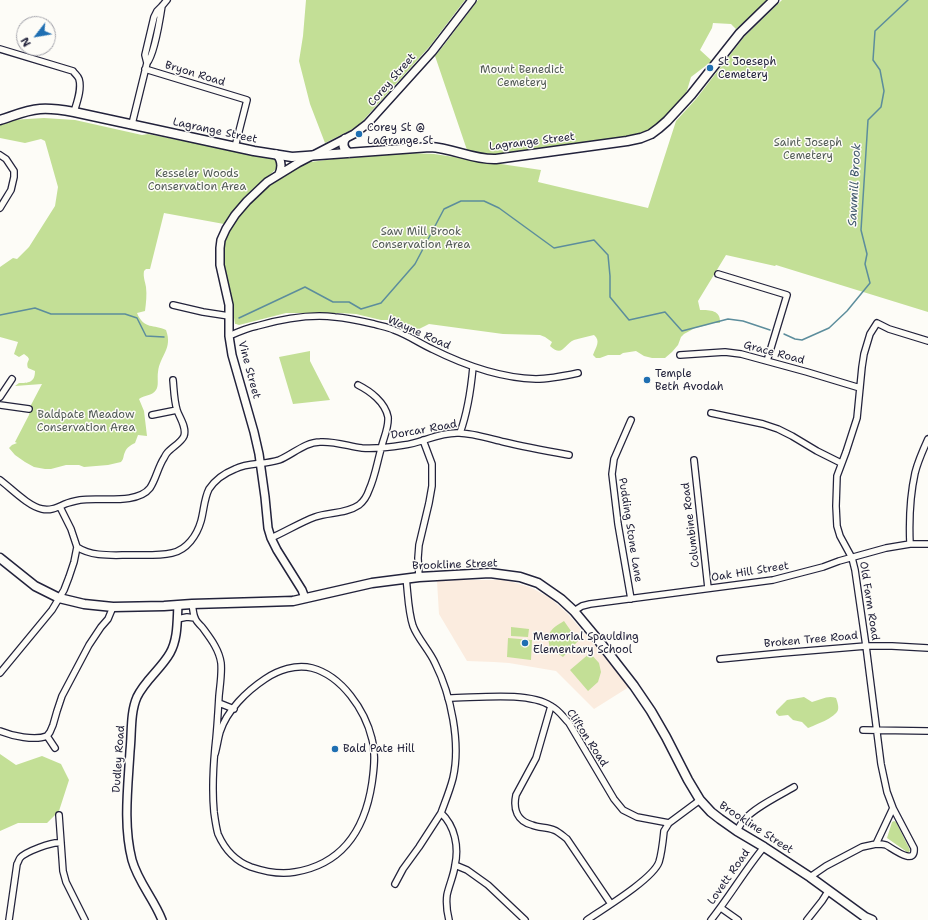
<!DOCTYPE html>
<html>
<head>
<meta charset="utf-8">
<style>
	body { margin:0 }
	#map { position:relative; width:928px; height:920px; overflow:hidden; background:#fdfcf7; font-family:"Shantell Sans",sans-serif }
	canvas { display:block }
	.north { position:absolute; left:16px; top:16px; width:40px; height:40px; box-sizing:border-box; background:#fdfcf7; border:1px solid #a5a5ac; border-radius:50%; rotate:239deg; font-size:11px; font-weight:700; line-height:16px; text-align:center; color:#22223b }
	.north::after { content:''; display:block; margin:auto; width:14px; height:18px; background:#1f6fb2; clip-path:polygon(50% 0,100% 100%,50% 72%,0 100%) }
</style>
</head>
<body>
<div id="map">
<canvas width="928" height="920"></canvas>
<div class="north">N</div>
</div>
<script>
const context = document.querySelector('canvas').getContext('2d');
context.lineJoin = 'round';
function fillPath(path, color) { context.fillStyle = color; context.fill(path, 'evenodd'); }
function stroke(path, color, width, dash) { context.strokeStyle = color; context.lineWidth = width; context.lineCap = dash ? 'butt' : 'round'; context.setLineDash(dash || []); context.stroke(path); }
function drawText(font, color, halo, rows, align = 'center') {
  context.font = font + ' "Shantell Sans",sans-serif'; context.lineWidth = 3; context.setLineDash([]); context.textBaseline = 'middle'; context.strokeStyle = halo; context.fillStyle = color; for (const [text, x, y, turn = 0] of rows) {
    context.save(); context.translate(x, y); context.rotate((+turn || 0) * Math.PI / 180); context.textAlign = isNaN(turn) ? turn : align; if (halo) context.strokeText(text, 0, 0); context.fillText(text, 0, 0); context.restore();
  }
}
const built = new Path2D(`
	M456,580H503L513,582L532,588L550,598L567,613L599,650L629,687L594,709L556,671L509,663L494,662L467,661L439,614L437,581Z`);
const green = new Path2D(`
	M306,0H465L430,46L359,125L349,131L325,143L310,104L299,61L303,36Z
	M478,0H768L736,29L731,24L713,23L712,28L700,50L712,61L691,77L686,94L660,122L649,130L643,132L624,137L508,155C494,155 481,155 467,150L435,56L444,45Z
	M782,0H928V312L776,265L775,266L726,255L698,301L700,310C710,310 721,310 720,323H711L707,325L695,328L684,334L681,337L678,345L672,352L665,358H652L644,356L636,351L623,353L620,355H608L600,358H596L593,355C596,347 601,341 594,335C587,337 580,338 574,340C564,344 563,358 550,346L552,342L545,337L540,335L503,334L429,324L419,329L414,328L388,320H381L356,314L341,313H286L239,325L236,324H235L229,285L227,284L222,262L223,245L227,233L241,213L257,195L268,187L289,165L384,152L434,154L541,170L538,182L648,208L676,121L696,99L744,37Z
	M44,118L75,120L142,135L148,134L274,159L277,160L278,166L276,169L248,195L224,224L164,213L150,269H146L144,271C143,277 145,281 146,287C147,295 146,303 145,311L137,313C144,330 154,324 166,330C173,349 160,355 158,372C157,378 159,386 156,390C152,396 144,395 139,399L144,411L147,436L138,435L135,443C131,445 127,447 125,452C123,456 124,459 121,462L108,465L84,467L79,465H66L51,469H45L34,467L25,462L15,455L9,448L12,445L17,443L15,442L29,415L31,405L42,384L15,386L19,383C28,383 35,383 35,371L28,368C25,359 34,361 24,354L19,357L14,354L18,342L0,337V267L13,258L17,259L29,247L55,206L58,187L45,141L41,139L25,143L0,138V125L11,120Z
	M310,351V361L330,400L293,404L279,357Z
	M564,621L578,641L563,657L550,648C546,632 551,629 564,621Z
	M511,627L529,629L528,637L511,636Z
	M508,638L532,640L531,660L507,657Z
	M590,653L599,663L601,672L598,682L588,691L570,670Z
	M804,697L812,702C820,700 828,695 836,698C837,701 839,706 838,710C835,718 815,725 808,728L802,722L793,720L788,715L779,716L776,713V711L787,700Z
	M0,754L16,765L42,756L61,764L69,780L59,811L47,823H18L0,831Z
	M894,821L896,822L910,850L909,852H907L887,838L892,822Z`);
const stream = new Path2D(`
	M0,315L35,308L51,314H125L137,318L146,336L164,337
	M239,318L305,287L333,302H349L361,309L381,303L415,264L444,209L461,201H484L499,208L554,248L594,240L608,255L610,276V297L629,320L665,312L682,331L728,319L743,321L770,330
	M784,334L795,339L802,340L829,328L847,311L870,283L865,264L867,254L861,230L868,120L881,107L884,91L880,70L873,60L875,31L908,0`);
const minor = new Path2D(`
	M0,49L73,71C75,74 78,76 79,79C82,89 77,102 74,112
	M147,63L145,55L154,17L157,11L162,6L167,0
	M145,69L247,100L235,147
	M132,124L147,63C154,55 160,19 162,6
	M0,155L6,159L14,171V177L11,190L0,208
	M718,274L787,295L767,361
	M173,305L203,312L229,316
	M229,336C238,332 247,328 257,326C282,319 310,314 335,317C348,318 361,321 374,324C380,326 388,327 394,330C408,335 419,343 432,349C464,365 500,378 536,379C550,379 564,376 578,373
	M680,355L725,352L741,354L807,372L860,388
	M0,397L12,379
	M0,405L29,409
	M711,413L763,424L778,429L792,436L817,451L841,463
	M152,415L177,410
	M460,433C468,411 471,389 473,367
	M694,460L708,588
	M0,480C12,489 28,506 42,509C51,511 58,507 65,504C70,502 75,501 80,500C99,497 137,505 150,488C156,479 158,467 164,458C165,456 166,454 167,453C172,447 181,443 184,436C187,427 179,417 177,410C174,400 174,390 173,380
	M271,538C285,532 301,522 315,517C329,512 346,514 359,505C364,501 367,496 369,490C375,477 377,463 381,449C383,439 389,428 388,417C385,402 370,391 358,385
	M910,544C909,521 910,496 915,473C918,461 923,450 928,439
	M77,547C92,557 112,555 130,555C144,555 158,556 172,553C187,550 197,535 201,521C204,510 204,499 209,489C215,480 225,473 235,469C248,462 264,465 279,460C292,455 305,442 320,442C334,441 348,446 362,448C375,449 391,447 404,445C422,443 439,432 459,433C472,433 491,439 504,442C525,447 547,451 569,455
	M419,577L418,558L419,545L429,503L432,486V464L423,440
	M406,578C408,593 408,611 413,626C418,639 429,650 435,663C451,695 461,743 453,778C450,790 445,802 441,813C455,826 459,847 455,865C454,875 449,885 447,895C446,903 447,912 449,920
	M631,599L618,524L612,474L614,459L631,420
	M192,604C193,608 193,614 195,618C196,621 200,625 202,627C210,638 219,649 221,663C222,674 220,685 219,696C218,714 217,731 215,748C213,770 212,791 214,812C215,819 216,827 218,834C225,850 235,861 251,867C266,872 280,875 295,872C343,864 365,829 372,783C374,769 376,753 372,739C365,710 342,676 312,668C296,664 278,670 265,679C247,691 227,710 220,732C218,739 217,747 215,754
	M574,611L582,606L590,604L773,580L823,567L839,561L886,548L910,544H928
	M177,619L187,617L195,618
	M720,659L782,653L866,646H892L928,648
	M0,673L52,610L64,590L69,577L74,562L77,547L71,529L60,507
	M448,698C476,698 528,691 551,706C559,710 563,717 569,723L614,799L623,810L637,817L669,823
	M219,703L234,709
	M551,706L536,758L516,795C513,809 517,821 532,825C539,828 547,827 554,830C559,832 563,836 567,839L611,904
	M863,730L928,731
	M0,731C12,736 35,741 47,736
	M55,748L47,736L50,732L53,725L57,711L62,696L89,645L101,627L108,619L113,607
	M59,815L63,871L66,882L85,920
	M737,831C739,827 741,823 744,820C755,807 779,796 794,787
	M876,844C880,844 883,844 886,845C892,848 916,867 914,848L893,808
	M455,865L467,870L488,885L525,920
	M810,877L826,866L862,847L876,844L893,808L887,792L881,764L866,646L855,570L852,558L840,536L837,526L836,506L837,476L846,452L857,418L862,367L864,354L870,334L877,323L889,329L928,341
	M395,884L403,869L419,847L441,813
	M721,908L738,920
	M9,920L17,864C18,863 19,859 20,858C25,852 53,841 61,843
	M587,920C603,909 653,879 659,862C662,852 663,841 664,831L669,823L700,800
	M711,920C730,896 745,870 764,847
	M807,920L822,901L829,890`);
const tertiary = new Path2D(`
	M276,154C282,160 282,167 279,174
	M305,598L302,590L277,550L271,538L268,528L265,497L259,454L254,432L232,355L229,336V305L220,265V248L221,240L226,229L235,215L247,201L267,182L298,163L354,134L367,124L432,52L472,0
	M162,920C154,899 138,882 132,860C123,825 128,787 130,751C132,733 130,713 137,697C145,680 161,669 170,653C178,639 177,621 178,605`);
const secondary = new Path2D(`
	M0,120C13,116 26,110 40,109C51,108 63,110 74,112L254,151L292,157L430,147C453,148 473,160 496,159L627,141L641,138L651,134L659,128L667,121L691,95L740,33L774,0
	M345,139C342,144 343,149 349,153
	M0,558L35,586L59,598L84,604L113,607L164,606L192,604L261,602L293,601L372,583L419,577L490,573L520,577L538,583L561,599L574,611L599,641L634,686L651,711L666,737L688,780L700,800L711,812L720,819L737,831L764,847L810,877L865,917L872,920`);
const markers = [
	[710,68,4,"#1f6fb2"],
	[359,134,4,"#1f6fb2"],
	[647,380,4,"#1f6fb2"],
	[525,643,4,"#1f6fb2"],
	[335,749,4,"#1f6fb2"]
];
const poiNames = [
	["St Joeseph",718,62],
	["Cemetery",718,75],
	["Corey St @",367,128],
	["LaGrange St",367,141],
	["Temple",655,374],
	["Beth Avodah",655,387],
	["Memorial Spaulding",533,637],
	["Elementary School",533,650],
	["Bald Pate Hill",343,749]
];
const parkNames = [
	["Mount Benedict",522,70],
	["Cemetery",522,83],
	["Saint Joseph",808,143],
	["Cemetery",808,156],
	["Kesseler Woods",197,174],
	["Conservation Area",197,187],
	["Saw Mill Brook",421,232],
	["Conservation Area",421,245],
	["Baldpate Meadow",86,415],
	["Conservation Area",86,428]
];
const streetNames = [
	["Bryon Road",195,74,17],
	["Corey Street",392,80,-49],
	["Lagrange Street",215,131,12],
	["Lagrange Street",532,142,-7],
	["Wayne Road",419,333,24],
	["Grace Road",774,353,15],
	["Vine Street",249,370,75],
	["Dorcar Road",424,430,-10],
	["Columbine Road",691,525,-97],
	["Pudding Stone Lane",630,530,81],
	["Brookline Street",455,565,-2],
	["Oak Hill Street",750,572,-9],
	["Old Farm Road",869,601,81],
	["Broken Tree Road",811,640,-5],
	["Clifton Road",587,738,57],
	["Dudley Road",119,759,-86],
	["Brookline Street",756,828,33],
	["Lovett Road",729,877,-55]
];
const waterNames = [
	["Sawmill Brook",855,185,-87]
];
fillPath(built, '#fbecdf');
fillPath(green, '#c3df96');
stroke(stream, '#5c8d9c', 1.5);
stroke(minor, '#22223b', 8);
stroke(tertiary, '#22223b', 10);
stroke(secondary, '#22223b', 11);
stroke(minor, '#fdfcf7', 5.5);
stroke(tertiary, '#fdfcf7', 7);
stroke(secondary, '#fdfcf7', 8);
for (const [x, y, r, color] of markers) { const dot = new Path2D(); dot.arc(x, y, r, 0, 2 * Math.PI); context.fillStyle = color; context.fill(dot); stroke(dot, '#fdfcf7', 1.5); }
drawText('11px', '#22223b', '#fdfcf7', poiNames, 'left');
drawText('11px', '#525b56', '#fdfcf7', parkNames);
drawText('11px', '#22223b', '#fdfcf7', streetNames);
drawText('italic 12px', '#3f576c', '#fdfcf7', waterNames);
</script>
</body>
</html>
